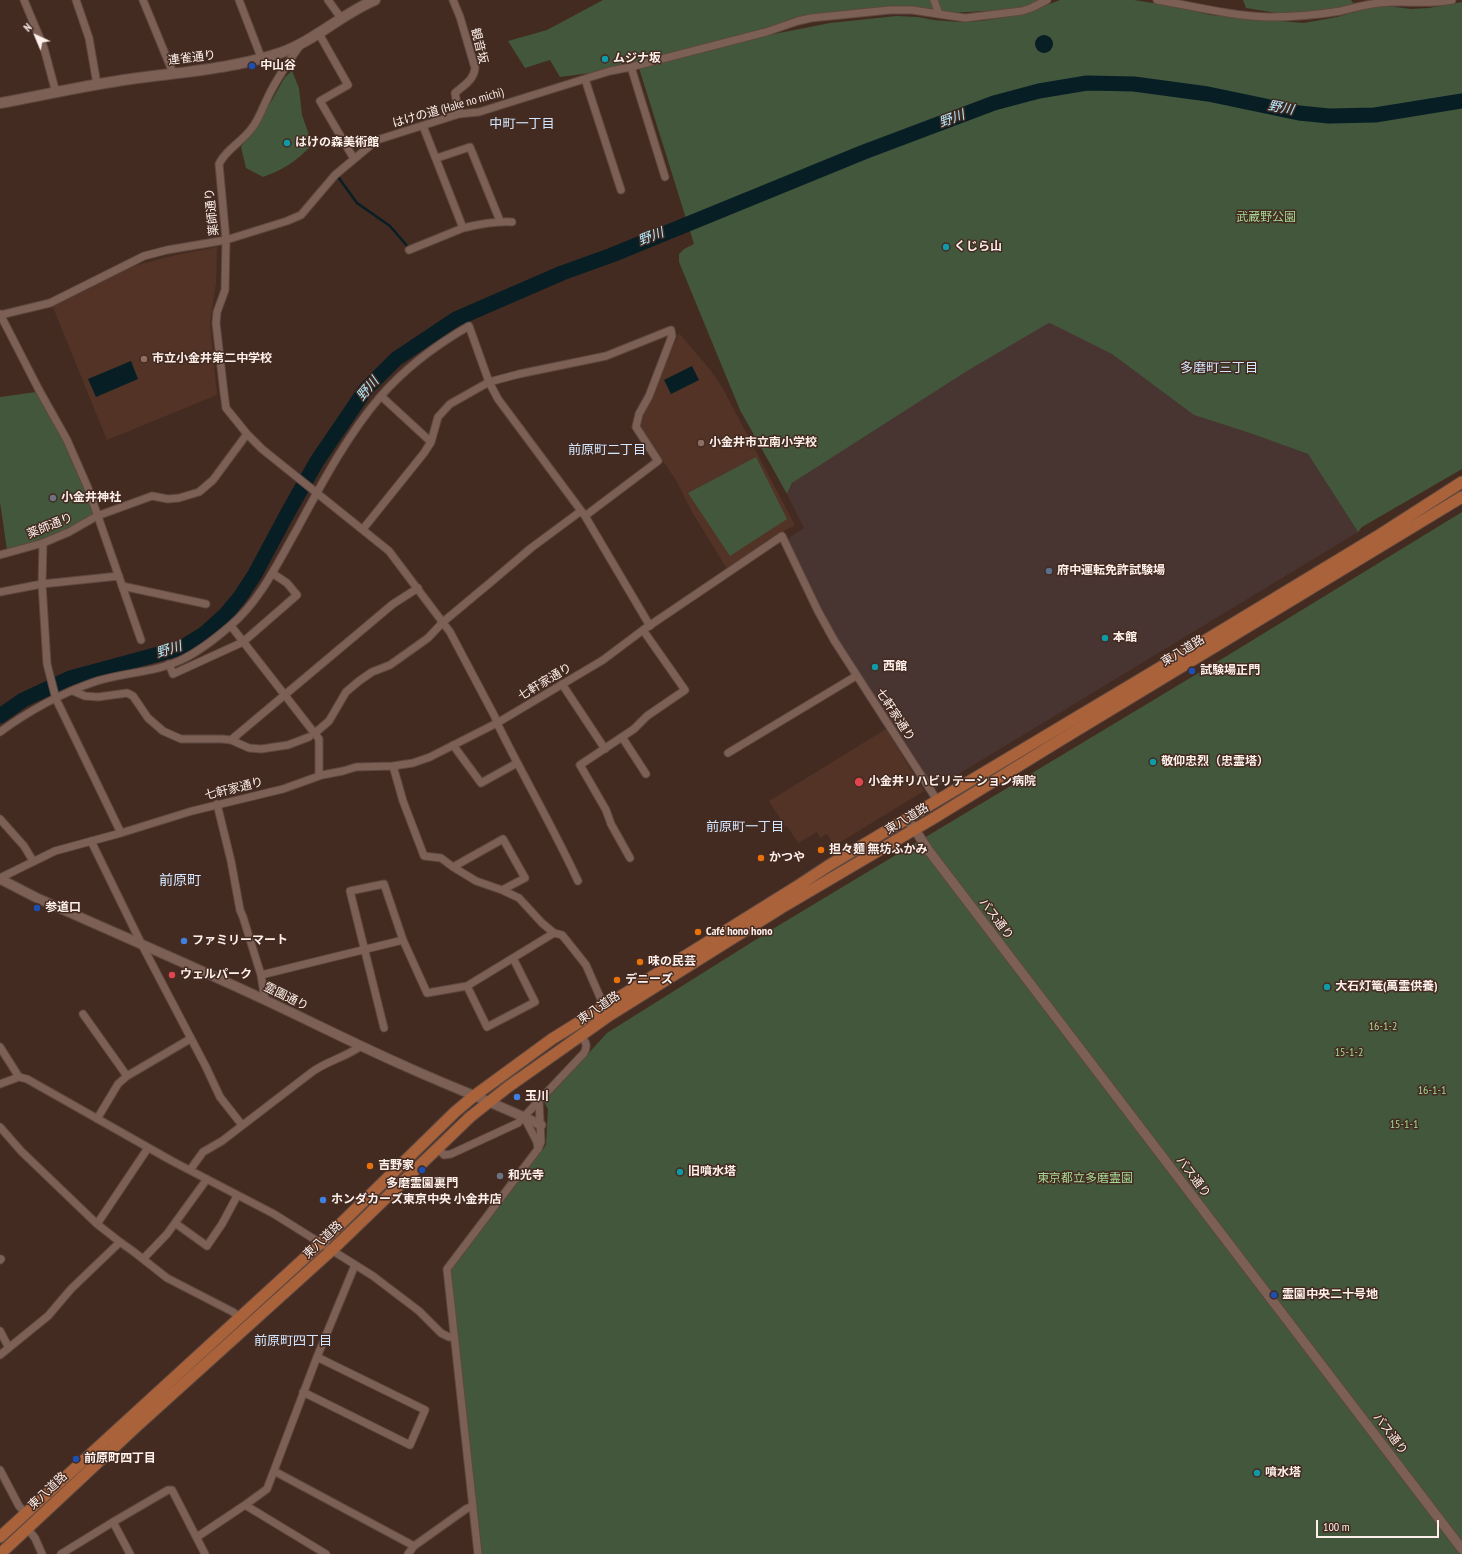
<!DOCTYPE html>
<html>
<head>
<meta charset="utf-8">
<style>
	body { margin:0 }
	#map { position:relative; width:1462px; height:1554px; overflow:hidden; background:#442b21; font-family:"PT Sans Narrow",sans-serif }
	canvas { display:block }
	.north { position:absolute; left:16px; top:16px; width:40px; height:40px; -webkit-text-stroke:3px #442b21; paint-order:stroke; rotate:316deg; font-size:11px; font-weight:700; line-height:16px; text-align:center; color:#fdefea }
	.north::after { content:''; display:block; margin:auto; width:14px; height:18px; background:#fdefea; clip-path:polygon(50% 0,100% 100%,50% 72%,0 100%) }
	.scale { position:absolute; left:1316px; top:1520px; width:123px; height:18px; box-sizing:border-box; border:2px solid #fdefea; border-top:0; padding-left:5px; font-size:12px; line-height:14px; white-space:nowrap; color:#fdefea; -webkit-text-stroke:3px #442b21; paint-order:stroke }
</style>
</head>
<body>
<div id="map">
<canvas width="1462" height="1554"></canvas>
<div class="north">N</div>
<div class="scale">100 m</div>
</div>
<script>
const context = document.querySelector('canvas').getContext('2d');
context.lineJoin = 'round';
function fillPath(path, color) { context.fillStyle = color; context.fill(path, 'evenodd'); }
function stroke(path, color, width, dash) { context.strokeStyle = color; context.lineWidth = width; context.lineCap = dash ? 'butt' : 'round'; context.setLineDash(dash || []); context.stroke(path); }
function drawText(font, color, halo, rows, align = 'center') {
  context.font = font + ' "PT Sans Narrow","Noto Sans JP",sans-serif'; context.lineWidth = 3; context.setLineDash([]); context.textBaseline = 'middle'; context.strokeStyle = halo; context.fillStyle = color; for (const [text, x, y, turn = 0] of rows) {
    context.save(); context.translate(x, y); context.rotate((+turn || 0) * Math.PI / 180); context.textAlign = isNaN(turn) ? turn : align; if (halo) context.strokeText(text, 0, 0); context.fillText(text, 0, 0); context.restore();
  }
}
const commercial = new Path2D(`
	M1059,322L1115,350L1200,414L1308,454L1358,532L934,789L836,637L787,540L790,537L804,528L787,494L802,465L1037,325Z`);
const built = new Path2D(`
	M217,247L216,283L210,323L217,395L107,440L52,305L82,292L126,268L176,255Z
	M679,333L711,371L722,387L795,525L766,541L727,569L692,512L676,480L638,426Z
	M886,729L924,791L834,846L827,834L820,838L817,832L798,843L787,826L786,828L769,801Z`);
const green = new Path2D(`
	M603,0H1039L1022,9L949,13L907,6L802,17L711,44L605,71L560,77L550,60L525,68L508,41L547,30Z
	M1060,0H1134L1184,8L1210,15L1304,23L1337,17L1379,5L1411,9L1429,8L1462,2V469L1362,527L1358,532L1308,454L1250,433L1194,415L1112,354L1050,323L1047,324L967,371L792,483L787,494L740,410L679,262V254L684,249L694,244L639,68L769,35L830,23L896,16L918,17L934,20L958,22L981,21L1024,14Z
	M1243,0H1351L1354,4L1301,17L1246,8Z
	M292,71L299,88L302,115L308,132L311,146C294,163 284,169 263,177L246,168L241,147L272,100L285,77Z
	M36,392C61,430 80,472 95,515C66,531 39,541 7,550L0,502V397Z
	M756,457L787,519L730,556L688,493Z
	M1462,512V1554H482L450,1272L452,1267L546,1145L548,1109L544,1102L607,1033L776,927L1225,657Z`);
const water = new Path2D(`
	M1035 44a9 9 0 1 1 18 0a9 9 0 1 1-18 0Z
	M131,361L138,379L96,397L88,379Z
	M692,366L699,380L671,394L664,380Z`);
const stream = new Path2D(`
	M336,174L357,203L390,226L408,247`);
const river = new Path2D(`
	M0,716L23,700L70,678L181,648L205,633L226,614L240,597L255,574L286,516L317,461L366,389L396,359L456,319L562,273L612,255L864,152L994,103L1039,91L1087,83L1134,84L1208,94L1299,113L1329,116L1375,115L1462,101`);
const minor = new Path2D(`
	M24,0L44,48L56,93
	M76,0L89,38L97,84
	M143,0L173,73
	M239,0L261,57
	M328,0L341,18
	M453,0L460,17L475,68C474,80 464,85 455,93L459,114
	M934,0L939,14
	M1157,0C1194,6 1231,16 1268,17C1292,17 1317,15 1341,11C1353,8 1366,4 1379,3C1403,0 1428,5 1452,0
	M318,32L348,85L320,101L354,159
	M301,44C289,61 276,79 267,99C262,109 259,119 252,128C242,142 226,149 219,164L226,240L225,290L217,312L216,323L224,393L226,408L247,434L262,449L389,551L450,632L495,717L497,723C523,776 553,827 578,881
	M631,67L665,177
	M585,79L621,190
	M437,158L470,147L500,221
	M463,228C480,224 495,221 512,222
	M409,250L463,228L423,126
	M0,314L39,390L67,440L88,488L141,640
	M0,315L50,303L144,256L167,250L226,240L287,221L301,215L335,175L377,140L459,114L479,112L610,71L631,67L766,32L798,21L811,18L890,10H912L965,18L1022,11L1031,8L1047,0
	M381,396L431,442
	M363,529L424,453L431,442L438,417L450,404L489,382L519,374L606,356L671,330L672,336L649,396L639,414L636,427L658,461L585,516
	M43,543L42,584L47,664L56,699L121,833
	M0,555L43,543L69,532L97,516L152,496L168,499L179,498L199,492L213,480L247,434
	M122,586L206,604
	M0,592L42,584L119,576
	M231,626L319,739V775
	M169,664L173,674L243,642L297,595L287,583L272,573
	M562,684L605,749
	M73,691L85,696L98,697L127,693L133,696L148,718L163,731L181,739H222L231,740L249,748L261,749L288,745L309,737
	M0,732C27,712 62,693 94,682C123,672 157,673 185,658C201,650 216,638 230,626C260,601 277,564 296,531C321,485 346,437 380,397C405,368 436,345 469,326L489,382L498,399L585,516L650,626
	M315,733L329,721L346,692L359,681L372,672L390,665L428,638L443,622L491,582L531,548L581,511
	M622,737L646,774
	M231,740L393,604L418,588
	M453,745L481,783L517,763
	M728,753L856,676
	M393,766L403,801L424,856L441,858L453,867L503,839L525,878L502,890L476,881L453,867
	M217,804L231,861L240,910L243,917L261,975L265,1000
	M0,819L24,846L33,861
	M91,841L142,945L206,1067L220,1097L242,1125
	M630,858L611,824L606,810L580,765L634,729L647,716L685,690L643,630
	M0,878L55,851L121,833L192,811L283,789L322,775L343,771L356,767L393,766L413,763L430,757L497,723L603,660L643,630L782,536L818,611L834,640L937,800
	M502,890L519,898L542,923L554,933L562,935L567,941L586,965L600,997L605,1006
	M261,975L403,940L427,993L467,986L554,933
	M467,986L487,1027L535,1002L513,958
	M83,1014L127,1076
	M384,1028L350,891L384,884L403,940
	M0,1047L19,1077
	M0,1084L19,1077L27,1079L172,1161L274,1214L373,1276L419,1311L441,1333L449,1337H454
	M524,1117L537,1142L538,1149
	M97,1119L118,1084L127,1076L190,1039
	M0,1127L21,1151L97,1224L120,1242L134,1252L167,1278L233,1312L240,1318
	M438,1148L444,1155L451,1154L518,1123L584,1053C588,1046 586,1042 581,1036
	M190,1170L203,1152L222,1141L312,1072C327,1061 346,1057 361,1046
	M175,1223L207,1246L222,1224L237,1196
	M97,1224L148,1148
	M143,1259L167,1234L207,1179
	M0,1260L1,1259
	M0,1331L9,1348
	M0,1355L48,1316L71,1289L120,1242
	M303,1392L410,1445L425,1410L317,1357
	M0,1470L19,1506L26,1514
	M274,1471L414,1546
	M245,1505L326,1554
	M113,1522L130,1554
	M27,1528L35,1538L42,1554
	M197,1537L245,1505L267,1489L317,1357L355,1265
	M61,1554L113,1522L168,1490H172L205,1554
	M408,1554L414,1546L466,1509L473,1506
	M478,1554L447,1269L538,1149L541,1142L539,1102`);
const tertiary = new Path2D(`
	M907,818L929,851L1462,1549
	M0,879L35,897C112,932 189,964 265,1000C312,1022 359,1046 407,1067C451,1087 497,1104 541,1125`);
const secondary = new Path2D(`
	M0,103C44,95 87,85 131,79C181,72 232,69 280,53C314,41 342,14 375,0`);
const primary = new Path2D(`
	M0,1537L321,1243L455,1112L474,1096L552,1039L796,887L831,864L1186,652L1381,534L1462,482
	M0,1554L137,1426L332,1250L470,1117L508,1087L610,1015L781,908L934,818L1059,741L1462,497`);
const markers = [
	[605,59,4,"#0f9aa8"],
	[252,66,4,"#1a4fb4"],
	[287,143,4,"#0f9aa8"],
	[946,247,4,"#0f9aa8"],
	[144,359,4,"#8d6e63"],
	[701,443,4,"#8d6e63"],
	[53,498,4,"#6b7280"],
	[1049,571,4,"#5c6f8a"],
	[1105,638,4,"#0f9aa8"],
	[875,667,4,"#0f9aa8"],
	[1192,671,4,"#1a4fb4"],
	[1153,762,4,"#0f9aa8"],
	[859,782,5,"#e0444e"],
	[821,850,4,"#e8710a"],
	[761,858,4,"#e8710a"],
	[37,908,4,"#1a4fb4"],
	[698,932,4,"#e8710a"],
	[184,941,4,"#3f7fe0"],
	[640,962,4,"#e8710a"],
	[172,975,4,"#e0444e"],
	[617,980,4,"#e8710a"],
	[1327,987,4,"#0f9aa8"],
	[517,1097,4,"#3f7fe0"],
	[370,1166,4,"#e8710a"],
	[422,1170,4,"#1a4fb4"],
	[680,1172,4,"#0f9aa8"],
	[500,1176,4,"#6b7280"],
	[323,1200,4,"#3f7fe0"],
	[1274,1295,4,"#1a4fb4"],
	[76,1459,4,"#1a4fb4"],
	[1257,1473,4,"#0f9aa8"]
];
const streetNames = [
	["観音坂",479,46,76],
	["連雀通り",192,58,-7],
	["はけの道 (Hake no michi)",448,108,-16],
	["薬師通り",212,212,-96],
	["薬師通り",50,526,-22],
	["東八道路",1183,651,-31],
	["七軒家通り",545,682,-31],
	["七軒家通り",895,715,57],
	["七軒家通り",234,789,-14],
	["東八道路",907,819,-31],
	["バス通り",996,919,53],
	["霊園通り",286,997,26],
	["東八道路",599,1008,-34],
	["バス通り",1193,1177,53],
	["東八道路",323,1240,-43],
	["バス通り",1390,1434,53],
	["東八道路",48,1491,-43]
];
const poiNames = [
	["ムジナ坂",613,59],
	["中山谷",260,66],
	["はけの森美術館",295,143],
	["くじら山",954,247],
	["市立小金井第二中学校",152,359],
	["小金井市立南小学校",709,443],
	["小金井神社",61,498],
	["府中運転免許試験場",1057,571],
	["本館",1113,638],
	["西館",883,667],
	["試験場正門",1200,671],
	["敬仰忠烈（忠霊塔）",1161,762],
	["小金井リハビリテーション病院",868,782],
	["担々麺 無坊ふかみ",829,850],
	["かつや",769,858],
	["参道口",45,908],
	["Café hono hono",706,932],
	["ファミリーマート",192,941],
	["味の民芸",648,962],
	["ウェルパーク",180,975],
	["デニーズ",625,980],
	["大石灯篭(萬霊供養)",1335,987],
	["玉川",525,1097],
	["吉野家",378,1166],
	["旧噴水塔",688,1172],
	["和光寺",508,1176],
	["多磨霊園裏門",422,1184,"center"],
	["ホンダカーズ東京中央 小金井店",331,1200],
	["霊園中央二十号地",1282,1295],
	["前原町四丁目",84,1459],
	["噴水塔",1265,1473]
];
const parkNames = [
	["武蔵野公園",1266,218],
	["16-1-2",1383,1027],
	["15-1-2",1349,1053],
	["16-1-1",1432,1091],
	["15-1-1",1404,1125],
	["東京都立多磨霊園",1085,1179]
];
const waterNames = [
	["野川",1281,108,10],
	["野川",952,119,-20],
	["野川",651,237,-22],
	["野川",368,389,-50],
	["野川",169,650,-18]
];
const neighbourhoodNames = [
	["中町一丁目",522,124],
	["多磨町三丁目",1219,368],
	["前原町二丁目",607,450],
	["前原町一丁目",745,827],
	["前原町四丁目",293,1341]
];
const quarterNames = [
	["前原町",180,881]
];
fillPath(commercial, '#483430');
fillPath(built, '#523326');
fillPath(green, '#42573c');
fillPath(water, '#071e25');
stroke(stream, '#071e25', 2.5);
stroke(river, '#071e25', 15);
stroke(minor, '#5d4840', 9);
stroke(tertiary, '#5d4840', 11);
stroke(secondary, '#5d4840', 12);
stroke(primary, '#5d4840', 13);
stroke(minor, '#7d6055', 7);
stroke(tertiary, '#7d6055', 9);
stroke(secondary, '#7d6055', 10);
stroke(primary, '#a9623a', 11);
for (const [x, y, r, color] of markers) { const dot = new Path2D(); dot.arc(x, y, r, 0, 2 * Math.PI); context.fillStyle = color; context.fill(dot); stroke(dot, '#442b21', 1.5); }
drawText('12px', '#fdefea', '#442b21', streetNames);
drawText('bold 12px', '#fdefea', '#442b21', poiNames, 'left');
drawText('12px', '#a3d993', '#442b21', parkNames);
drawText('italic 13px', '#b0eafe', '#442b21', waterNames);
drawText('13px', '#d2e7ff', '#442b21', neighbourhoodNames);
drawText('14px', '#d2e7ff', '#442b21', quarterNames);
</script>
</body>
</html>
